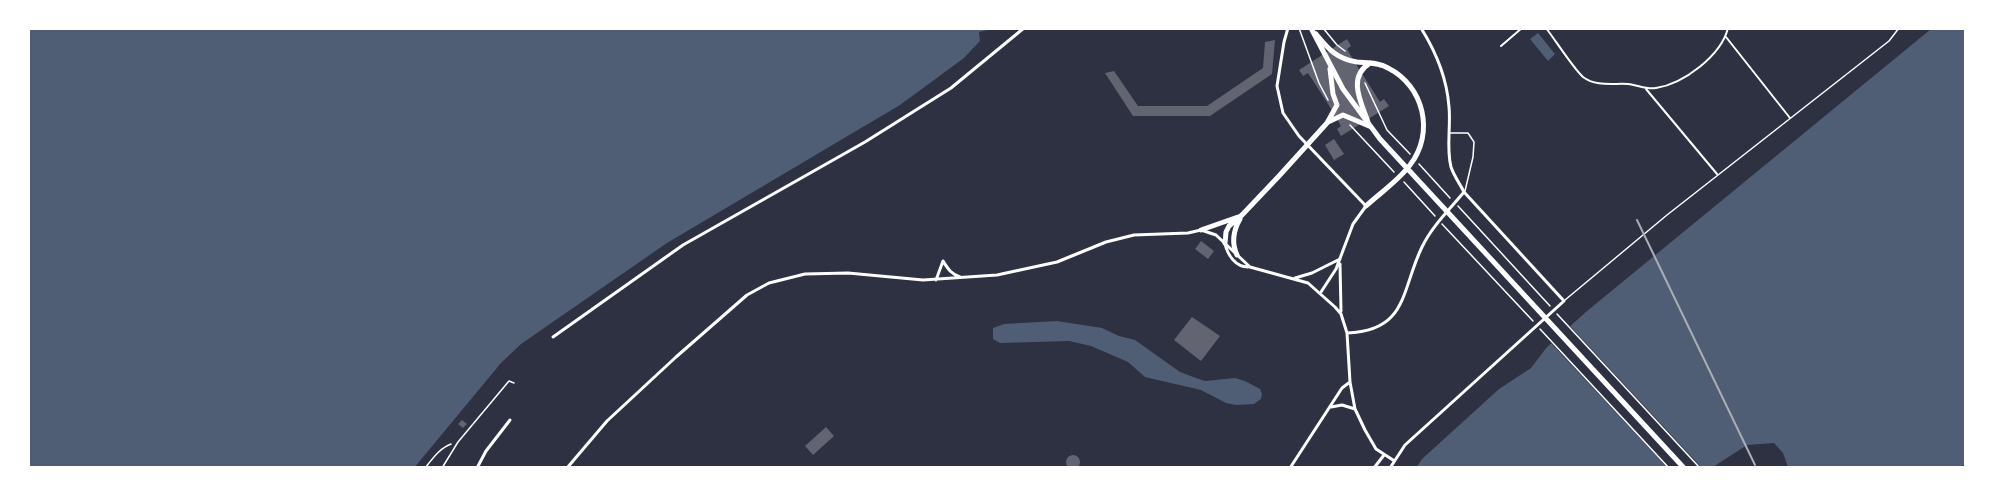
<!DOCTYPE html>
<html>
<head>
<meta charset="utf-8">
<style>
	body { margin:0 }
	#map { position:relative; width:1994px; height:496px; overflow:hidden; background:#2d3142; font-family:Cabin,sans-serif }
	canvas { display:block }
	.frame { position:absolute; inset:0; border:30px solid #fff; pointer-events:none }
</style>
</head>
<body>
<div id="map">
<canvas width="1994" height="496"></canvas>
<div class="frame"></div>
</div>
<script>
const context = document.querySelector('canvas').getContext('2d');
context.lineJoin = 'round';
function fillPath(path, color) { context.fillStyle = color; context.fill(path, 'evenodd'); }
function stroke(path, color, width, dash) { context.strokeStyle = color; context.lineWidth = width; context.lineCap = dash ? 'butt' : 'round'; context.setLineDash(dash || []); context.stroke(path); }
const water = new Path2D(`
	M28,29L29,28L993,29L979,32L980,41L964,58L900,105L667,243L521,344L501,363L414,468L29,467Z
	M1931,29H1965L1966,463L1961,467H1788L1783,453L1774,443L1747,445L1713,467L1416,468L1422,459L1499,389L1531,368L1547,347L1587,311Z
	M1538,33L1555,54L1548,61L1530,39Z
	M1057,321L1102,328L1119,336L1135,340L1180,372L1196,378L1205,381L1235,378L1245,381L1260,389L1262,394L1261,399L1254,404L1236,405L1226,403L1201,390L1145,377L1128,362L1091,346L1069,341L1000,343L993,339V328L1004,324Z`);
const pier = new Path2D(`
	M1568,324L1701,467H1667L1549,341Z`);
const building = new Path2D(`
	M1347,39L1351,46L1347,49L1354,61L1380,102L1384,99L1389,106L1341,136L1337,129L1341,126L1328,104L1308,73L1303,76L1299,70Z
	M1275,40L1272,74L1210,116H1133L1105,73L1114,71L1138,106H1207L1263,68L1265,42Z
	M1334,139L1344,154L1334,160L1325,145Z
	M1201,241L1214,251L1208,259L1195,249Z
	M1192,317L1220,336L1201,361L1174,340Z
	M462,420L467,424L463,428L458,424Z
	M826,427L834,436L813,455L805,446Z
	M1066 462a7 7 0 1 1 14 0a7 7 0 1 1-14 0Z`);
const path = new Path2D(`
	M1299,28L1319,83L1328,100
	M1323,28L1337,45L1345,51
	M1365,83L1387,130L1410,154
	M1350,125L1394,172
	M1419,164L1450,198
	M1404,182L1435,216
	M1458,206L1550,306
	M1442,224L1533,321
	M1557,314L1700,468
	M1540,329L1669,468
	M425,468C433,458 440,448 451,444`);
const service = new Path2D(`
	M1450,133H1468L1474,142L1473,157L1465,191
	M1565,300L1667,215L1889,41L1899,28
	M442,468L458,442L509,381L514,383`);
const pedestrian = new Path2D(`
	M1546,28C1556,41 1573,68 1583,77C1596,87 1614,83 1628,84C1638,85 1647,90 1656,88C1683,84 1721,56 1728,28
	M1726,37L1790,118
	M1501,46L1522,28
	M1646,89L1717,174`);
const minor = new Path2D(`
	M1288,28L1284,42L1277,86L1283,113L1299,136L1366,206L1353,224L1336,269L1321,292
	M1225,244C1228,256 1236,267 1248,267
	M943,261C948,269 951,274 960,277
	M1340,264L1341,311
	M1295,278L1312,273L1340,259
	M936,280L943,261
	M1347,333C1408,331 1401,290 1422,247C1432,226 1450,209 1464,192
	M553,337L683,245L865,142L951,88L1024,28
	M1331,407L1342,405L1355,409
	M477,468L486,451L510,420
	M567,468L607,421L676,357L747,295L769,283L805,274L848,273L923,280L997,275L1057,262L1106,242L1134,235L1188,233L1201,230L1216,235L1250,267L1308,283L1335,307L1341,314L1347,333L1350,382L1355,409L1365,430L1376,449L1393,460
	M1290,468L1342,388L1350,382
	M1374,468L1384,455
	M1390,468L1405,445L1564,301L1464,192C1460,184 1454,176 1451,167C1446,148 1451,126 1449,107C1447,79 1436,52 1421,28`);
const primary = new Path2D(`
	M1311,28L1343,89L1380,139L1684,468
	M1316,34C1328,49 1337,59 1357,62C1367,63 1378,62 1388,68C1424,86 1435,133 1410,165C1398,181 1380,193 1366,206
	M1328,122L1343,115L1369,126
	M1368,122C1361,102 1347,77 1370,63
	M1201,230L1238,217
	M1225,243L1226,232L1229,226L1242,215L1279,176L1327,123L1337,105L1333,94L1330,69
	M1237,255C1231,242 1233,231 1240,219`);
const rail = new Path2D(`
	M1637,220L1755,465`);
fillPath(water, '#4f5d75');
fillPath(pier, '#2d3142');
fillPath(building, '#626471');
stroke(path, '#fff', 1.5);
stroke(service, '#fff', 1.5);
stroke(pedestrian, '#fff', 2);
stroke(minor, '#fff', 3);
stroke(primary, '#fff', 5);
stroke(rail, '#abadb3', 2);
</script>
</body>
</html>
